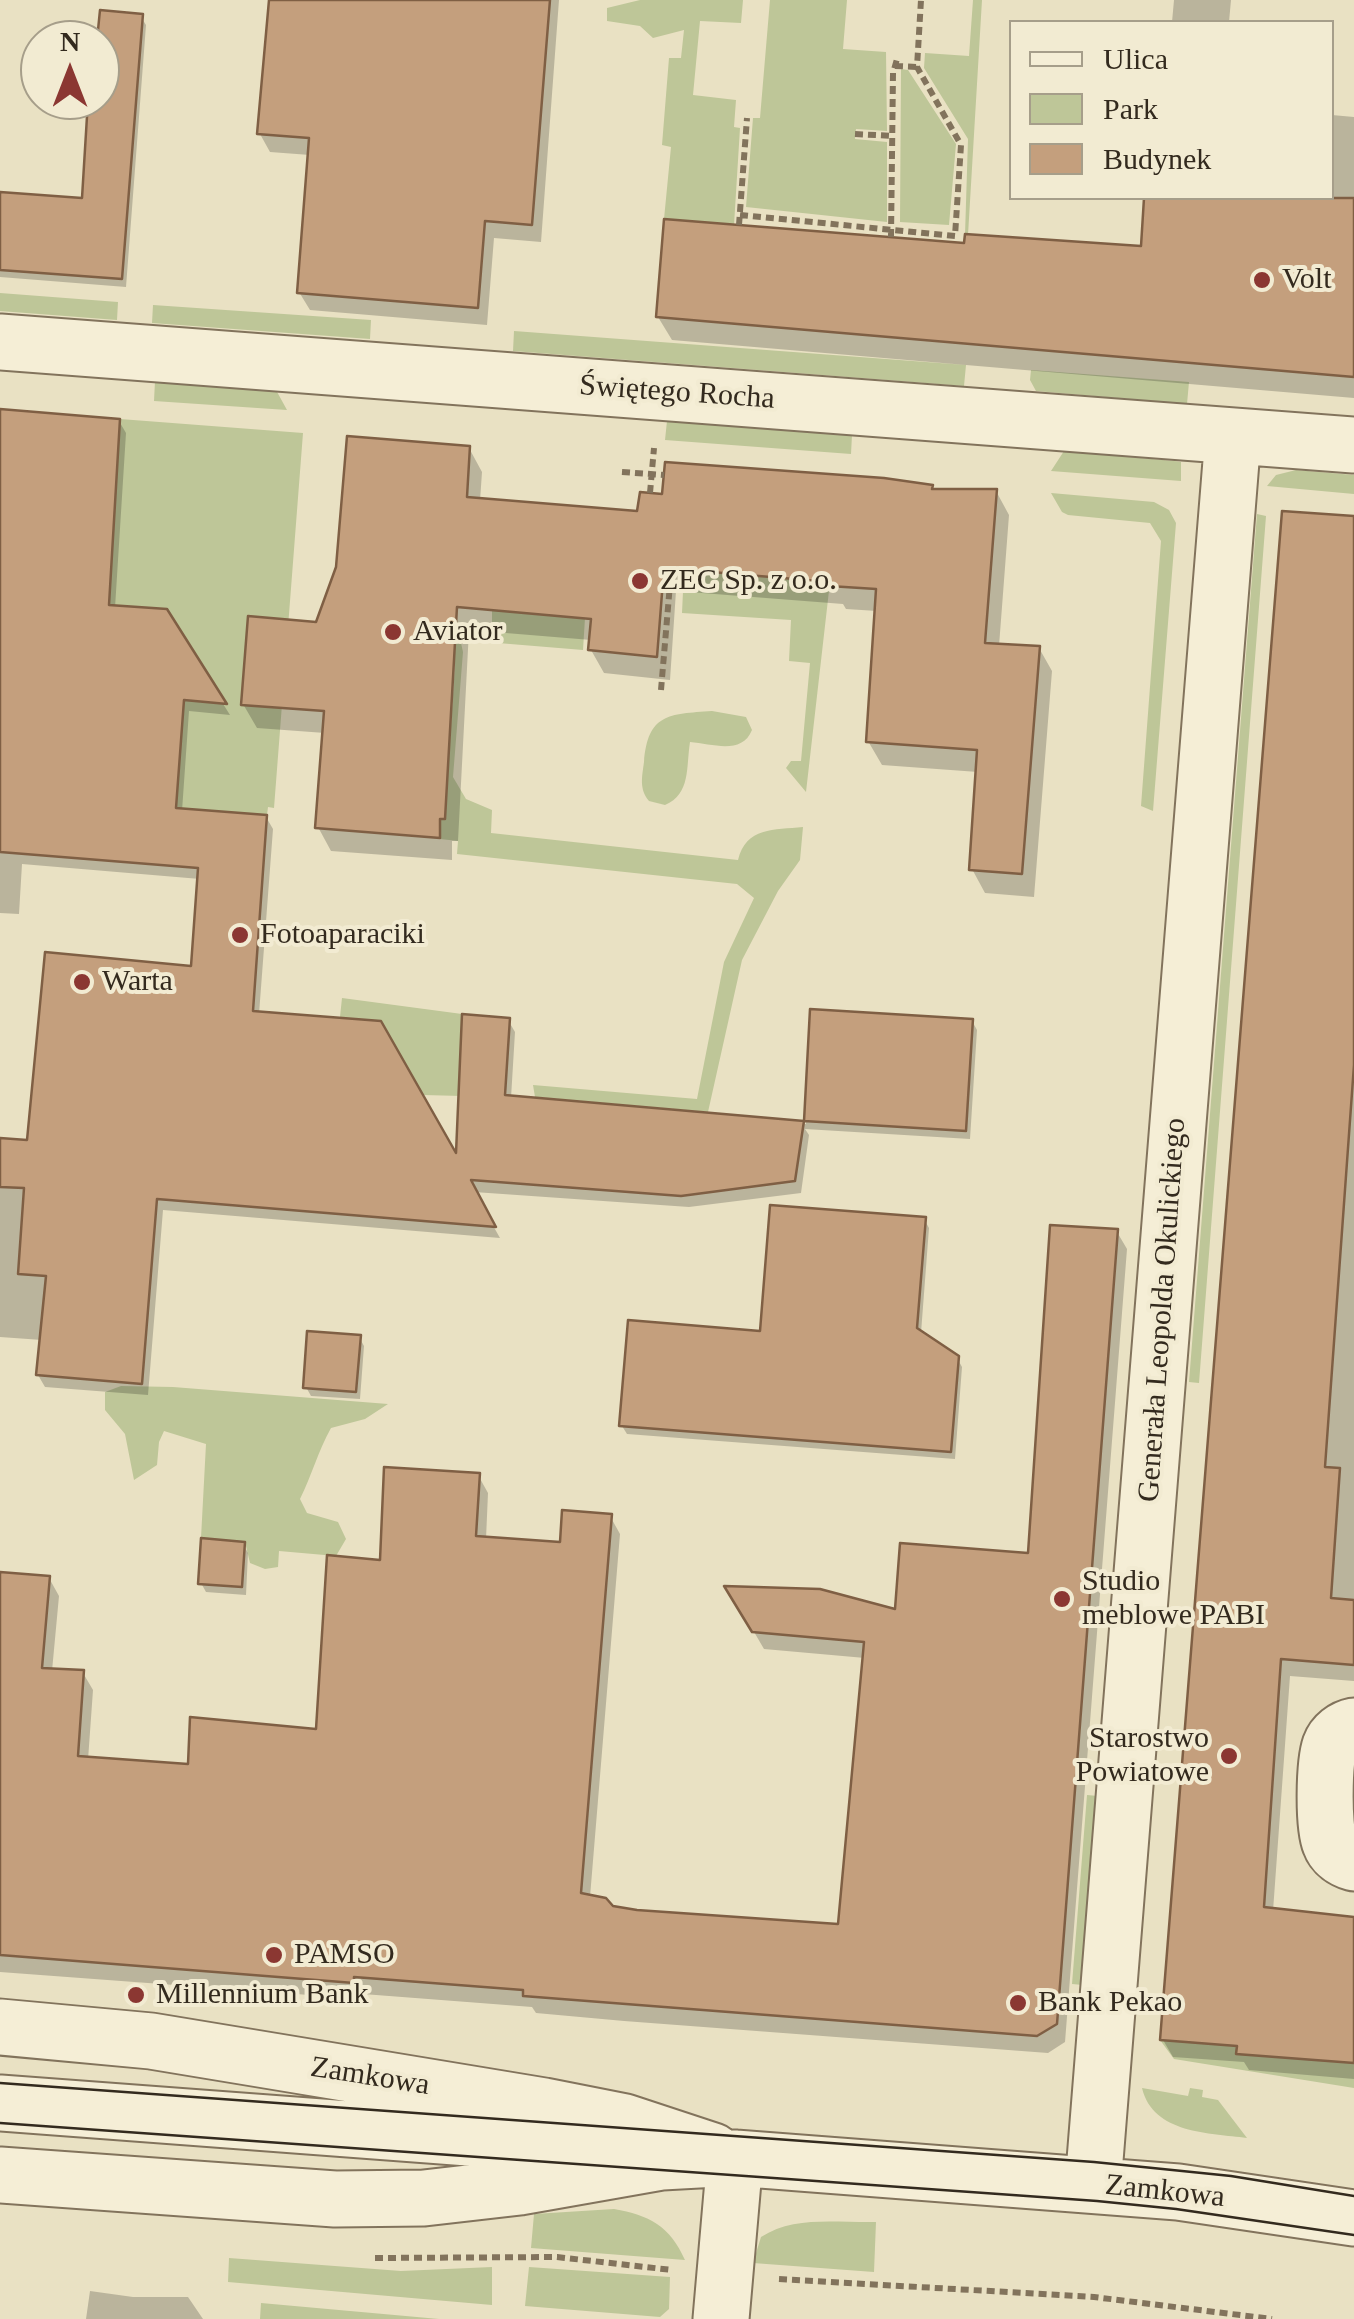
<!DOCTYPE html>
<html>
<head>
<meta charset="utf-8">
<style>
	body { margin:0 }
	#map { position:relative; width:1354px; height:2319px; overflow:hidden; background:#e9e1c3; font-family:"Times New Roman",serif }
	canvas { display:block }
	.legend { position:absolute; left:1009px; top:20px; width:325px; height:180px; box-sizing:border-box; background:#f2ebd2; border:2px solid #a69e8a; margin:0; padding:12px 18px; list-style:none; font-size:30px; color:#332a1e }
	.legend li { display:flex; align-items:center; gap:20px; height:50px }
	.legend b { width:50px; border:2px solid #a69e8a }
	.north { position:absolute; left:20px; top:20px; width:100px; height:100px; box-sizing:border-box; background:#f2ebd2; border:2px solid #a69e8a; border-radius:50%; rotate:0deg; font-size:28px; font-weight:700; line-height:40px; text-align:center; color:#332a1e }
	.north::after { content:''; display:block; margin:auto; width:35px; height:45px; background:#8b3732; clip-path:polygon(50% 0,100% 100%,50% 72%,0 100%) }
</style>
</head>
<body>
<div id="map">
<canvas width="1354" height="2319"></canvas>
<ul class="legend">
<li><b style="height:12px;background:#f5eed6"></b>Ulica</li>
<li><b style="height:28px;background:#bec698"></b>Park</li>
<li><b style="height:28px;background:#c49f7d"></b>Budynek</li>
</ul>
<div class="north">N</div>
</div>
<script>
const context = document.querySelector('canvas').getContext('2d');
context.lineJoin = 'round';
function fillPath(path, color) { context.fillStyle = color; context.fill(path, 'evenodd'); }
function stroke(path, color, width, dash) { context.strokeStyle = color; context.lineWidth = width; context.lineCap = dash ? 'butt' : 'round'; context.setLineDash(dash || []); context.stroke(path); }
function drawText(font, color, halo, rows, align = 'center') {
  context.font = font + ' "Times New Roman",serif'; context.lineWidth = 8; context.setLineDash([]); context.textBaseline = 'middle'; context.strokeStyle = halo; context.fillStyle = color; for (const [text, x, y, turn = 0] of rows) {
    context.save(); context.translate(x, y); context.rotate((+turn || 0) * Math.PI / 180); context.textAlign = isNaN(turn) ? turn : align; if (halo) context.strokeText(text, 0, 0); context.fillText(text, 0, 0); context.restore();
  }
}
const green = new Path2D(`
	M640,0H743L741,23L700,21L693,95L736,100L734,127L740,128L734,225L664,219L671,147L662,145L669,58H681L684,30L653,38L640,26L607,21V8Z
	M770,0H847L843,49L886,52L887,131L856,129L855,139L887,142V222L746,207L753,118H760Z
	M973,0H982L968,235H965L968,139L924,68L925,53L969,56Z
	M901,69L908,70L956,144L949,225L900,222Z
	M0,293L118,302L117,320L0,311Z
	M153,305L371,320L370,339L152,323Z
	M514,331L966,365L964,386L513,351Z
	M1031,370L1189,382L1187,404L1036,391L1030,380Z
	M155,381L276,390L287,410L154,401Z
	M120,419L303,433L274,808L268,807L267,815L160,807L167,609L109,605Z
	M667,421L852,435L851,454L665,440Z
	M1064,451L1174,461L1181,462V481L1051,471Z
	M1296,470L1354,475V494L1267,486L1276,475Z
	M1051,493L1154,502L1169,510L1176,523L1153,811L1141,806L1161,541L1150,523L1068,515L1062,512Z
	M1257,514L1266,516L1199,1383L1189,1382Z
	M684,570L830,582L806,792L786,768L791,761H801L810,663L789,661L791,620L682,613Z
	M492,610L585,618L583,650L498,643L492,627Z
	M457,642L461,643L463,652L453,777L466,799L492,810L491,833L738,860C746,827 774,830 803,827L800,860L778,891L742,960L708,1112L535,1097L533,1085L697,1099L724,962L754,898L737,884L457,854L458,841L440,839L439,819L445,818L455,664L448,663L449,644Z
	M712,711L746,717L752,730C742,755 713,744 690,742C686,767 691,794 665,805L649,801C639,789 642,777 644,762C648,714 668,714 712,711Z
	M342,998L462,1014V1096L423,1095L381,1021L340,1017Z
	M121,1386L173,1387L388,1404L365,1419L331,1428C318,1451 312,1475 300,1499L307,1513L338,1522L346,1539L336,1556L279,1551L278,1567L265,1569L250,1563L245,1542L201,1538L206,1444L164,1431L159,1442L157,1465L134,1480L125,1434L105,1410V1392Z
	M1087,1795L1098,1796L1083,1985L1072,1984Z
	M1160,2040L1237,2046L1236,2053L1354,2063V2088L1174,2059Z
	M1142,2088L1188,2096L1190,2088L1203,2090L1202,2097L1218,2100L1247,2138C1210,2133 1153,2134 1142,2088Z
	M614,2209C649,2215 670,2226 685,2260L531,2248L534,2214Z
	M876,2222L874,2272L753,2263L761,2237C794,2215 838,2223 876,2222Z
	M229,2258L401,2271L492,2267V2305L228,2282Z
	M529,2267L670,2277L669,2309L660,2317L525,2306Z
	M261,2303L439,2319H260Z`);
const shadow = new Path2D(`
	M272,0H559L541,242L494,238L487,325L310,310L299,292L310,155L270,152L260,134Z
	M1174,0H1231L1229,22H1172Z
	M141,17L146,25L126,287L0,277V194L85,201L91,100H100V40Z
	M1332,115L1354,117V398L672,340L658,317L966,246L1143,249L1147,198H1332Z
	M0,412L119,421L126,433L115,608L165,611L230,715L189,711L182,811L266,817L273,829L259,1014L458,1162L508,1020L515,1032L511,1098L806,1124L812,1012L972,1021L977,1030L970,1139L805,1129L809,1135L801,1193L689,1207L474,1192L500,1238L163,1210L148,1395L45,1387L38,1375L42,1340L0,1337V1140L29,1142L193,969L200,879L22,864L19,914L0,913Z
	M469,448L482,472L480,501L640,513L931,487L933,491H996L1009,515L999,646L1039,648L1052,671L1034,897L985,893L972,869L978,772L882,765L868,741L877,611L846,609L843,604L676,591L670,680L604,673L591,650V640L469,630L458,841H452V860L331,851L318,827L325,733L257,728L243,704L318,624Z
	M1354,519V1681L1290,1676L1273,1911L1354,1919V2079L1249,2070L1244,2062L1173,2057L1163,2040Z
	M924,1219L929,1228L921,1333L957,1358L962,1367L955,1459L627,1434L622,1426L763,1334Z
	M1117,1232L1127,1249L1065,2042L1048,2053L624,2021L536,2013L532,2007L363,1994V1999L0,1972V1575L49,1578L59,1596L52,1671L83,1673L93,1690L88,1760L190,1767L318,1732L382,1562L478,1475L488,1493L486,1539L562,1545L610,1516L620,1534L590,1897L612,1909L840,1927L865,1658L764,1649L729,1589L897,1612L1030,1556Z
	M359,1337L364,1346L360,1399L311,1396L306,1387Z
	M243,1544L248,1553L246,1595L206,1592L201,1583Z
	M90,2291L133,2297H188L203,2319H86Z`);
const building = new Path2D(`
	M269,0H550L532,225L485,221L478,308L297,293L309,138L257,134Z
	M100,10L143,14L122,279L0,270V192L82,198L88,100H100V40H97Z
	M1144,198H1354V377L656,317L664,219L964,243L965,234L1141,246Z
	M0,409L120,419L109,605L167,609L227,704L184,700L176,808L267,815L253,1011L381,1021L456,1153L462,1014L510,1018L505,1095L804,1121L795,1181L681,1196L471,1180L496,1227L157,1199L142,1384L36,1375L46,1276L18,1274L24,1188L0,1187V1138L27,1140L45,952L191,966L198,868L0,852Z
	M347,436L470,446L467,497L637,511L640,492L662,494L665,462L884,478L933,485L932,489H997L985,643L1040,646L1022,874L969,870L977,750L866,742L876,589L829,586L830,582L664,568L657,657L588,650L591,619L457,607L445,819H440V838L315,828L324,711L241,705L248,616L316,622L336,567Z
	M1282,511L1354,516V1065L1325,1467L1340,1468L1331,1598L1354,1600V1665L1281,1659L1264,1907L1354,1917V2063L1236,2054L1237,2046L1160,2040Z
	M810,1009L973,1019L966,1131L804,1121Z
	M770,1205L926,1217L917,1328L959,1356L951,1452L619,1426L628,1320L760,1331Z
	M1050,1225L1118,1229L1057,2024L1037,2036L523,1996V1990L354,1977V1983L0,1955V1572L50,1576L42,1668L84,1670L78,1756L188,1764L190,1717L316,1729L327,1555L380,1560L384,1467L480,1473L476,1536L560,1542L562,1510L612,1514L581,1893L606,1898L613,1906L637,1910L838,1924L864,1642L752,1632L724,1586L820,1589L895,1609L900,1543L1028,1553Z
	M307,1331L361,1335L356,1392L303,1388Z
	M201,1538L245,1542L242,1587L198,1584Z`);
const path = new Path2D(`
	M895,66L917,67
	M855,134L893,136
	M740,215L955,236L961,145L917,67L921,0
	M739,225L747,118
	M891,237L893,73L897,59
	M622,472L664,475
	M650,493L654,448
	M661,690L670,584H663
	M375,2258L557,2257L672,2270
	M779,2279L1094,2297L1272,2319`);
const minor = new Path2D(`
	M0,342L1354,445
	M1354,1726C1344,1728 1334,1735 1330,1746C1324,1763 1323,1826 1330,1843C1334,1854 1344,1860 1354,1863
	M0,2027L151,2041L544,2106L625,2122L713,2151
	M0,2103L602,2148
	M0,2175L335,2199L424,2198L520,2187L662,2162L735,2158L1178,2192L1354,2218
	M1093,2185L1233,436
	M721,2319L735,2158`);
const tram = new Path2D(`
	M0,2083L1094,2162L1231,2176L1354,2196
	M0,2123L1097,2201L1176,2209L1354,2235`);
const markers = [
	[1262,280,10,"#8b3732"],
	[640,581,10,"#8b3732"],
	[393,632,10,"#8b3732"],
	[240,935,10,"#8b3732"],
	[82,982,10,"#8b3732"],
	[1062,1599,10,"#8b3732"],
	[1229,1756,10,"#8b3732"],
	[274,1955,10,"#8b3732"],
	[136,1995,10,"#8b3732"],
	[1018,2003,10,"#8b3732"]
];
const poiNames = [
	["Volt",1282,280],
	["ZEC Sp. z o.o.",660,581],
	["Aviator",413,632],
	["Fotoaparaciki",260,935],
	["Warta",102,982],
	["Studio",1082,1582],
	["meblowe PABI",1082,1616],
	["Starostwo",1209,1739,"right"],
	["Powiatowe",1209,1773,"right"],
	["PAMSO",294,1955],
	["Millennium Bank",156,1995],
	["Bank Pekao",1038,2003]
];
const streetNames = [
	["Świętego Rocha",677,393,4],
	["Generała Leopolda Okulickiego",1163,1310,-86],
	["Zamkowa",370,2077,9],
	["Zamkowa",1165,2192,6]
];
fillPath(green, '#bec698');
fillPath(shadow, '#0003');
fillPath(building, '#c49f7d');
stroke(building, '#7f5f44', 2.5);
stroke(minor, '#82735c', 59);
stroke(path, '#82735c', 6, [8, 5]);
stroke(minor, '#f5eed6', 55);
stroke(tram, '#332a1e', 2.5);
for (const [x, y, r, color] of markers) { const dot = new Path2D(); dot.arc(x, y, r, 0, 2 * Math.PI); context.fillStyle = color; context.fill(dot); stroke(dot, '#f2ebd2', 4); }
drawText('30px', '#332a1e', '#f2ebd2', poiNames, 'left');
drawText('30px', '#332a1e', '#f2ebd2', streetNames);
</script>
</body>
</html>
